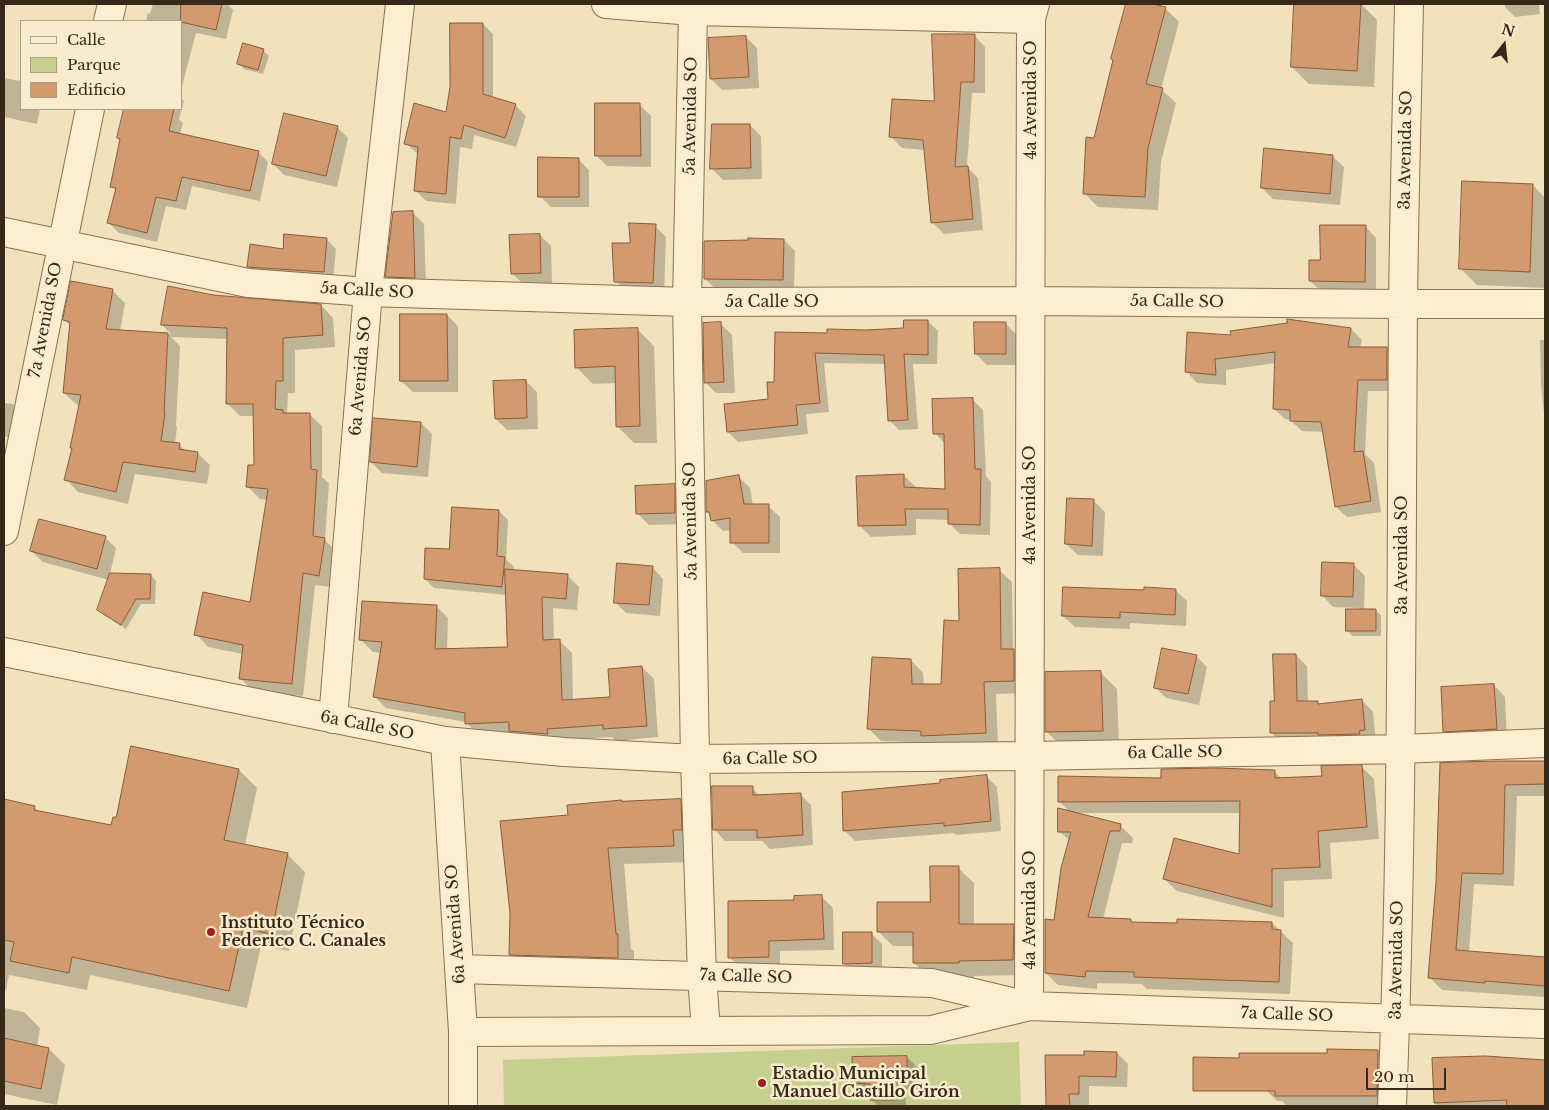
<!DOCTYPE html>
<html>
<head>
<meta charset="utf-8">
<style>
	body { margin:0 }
	#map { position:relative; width:1549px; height:1110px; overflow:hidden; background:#f1e2bc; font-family:"Libre Baskerville",serif }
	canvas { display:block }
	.frame { position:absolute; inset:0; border:5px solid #37291a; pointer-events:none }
	.legend { position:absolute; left:20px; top:20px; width:162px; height:90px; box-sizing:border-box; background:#f8eccc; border:1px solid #ab9e85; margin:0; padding:6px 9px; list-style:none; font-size:15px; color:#37291a }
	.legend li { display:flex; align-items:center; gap:10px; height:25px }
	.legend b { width:25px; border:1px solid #ab9e85 }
	.north { position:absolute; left:1479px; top:20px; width:50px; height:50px; -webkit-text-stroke:4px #f8eccc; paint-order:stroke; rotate:16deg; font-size:14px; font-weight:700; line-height:20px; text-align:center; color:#37291a }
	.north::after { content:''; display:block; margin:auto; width:18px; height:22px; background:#37291a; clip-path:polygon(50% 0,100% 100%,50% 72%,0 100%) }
	.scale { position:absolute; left:1366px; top:1068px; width:80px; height:22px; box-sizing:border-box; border:2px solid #37291a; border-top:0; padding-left:6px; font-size:15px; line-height:18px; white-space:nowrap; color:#37291a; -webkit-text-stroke:4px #f8eccc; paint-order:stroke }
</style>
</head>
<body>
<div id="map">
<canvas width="1549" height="1110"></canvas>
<div class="frame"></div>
<ul class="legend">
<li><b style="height:6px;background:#fbefcf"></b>Calle</li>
<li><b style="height:14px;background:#c7cf8f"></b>Parque</li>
<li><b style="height:14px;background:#d29a6e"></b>Edificio</li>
</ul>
<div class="north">N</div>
<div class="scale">20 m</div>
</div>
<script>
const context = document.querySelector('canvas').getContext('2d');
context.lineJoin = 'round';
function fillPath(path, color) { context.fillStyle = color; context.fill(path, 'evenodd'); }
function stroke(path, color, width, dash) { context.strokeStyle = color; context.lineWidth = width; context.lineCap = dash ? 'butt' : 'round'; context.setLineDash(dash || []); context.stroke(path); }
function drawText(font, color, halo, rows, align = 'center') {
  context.font = font + ' "Libre Baskerville",serif'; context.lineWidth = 5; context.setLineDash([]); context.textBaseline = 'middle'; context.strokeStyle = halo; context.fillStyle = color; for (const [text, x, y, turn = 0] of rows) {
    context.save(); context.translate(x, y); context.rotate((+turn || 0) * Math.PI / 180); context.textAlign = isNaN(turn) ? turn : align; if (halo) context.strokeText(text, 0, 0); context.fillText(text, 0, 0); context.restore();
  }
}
const green = new Path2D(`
	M1019,1042L1021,1106H504L503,1060Z`);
const shadow = new Path2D(`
	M153,4H227L233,10L226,39L196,33L181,90V21H146L148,13L150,14Z
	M1127,4H1148L1165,8L1179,22L1161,89L1176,103L1161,162L1158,210L1098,207L1084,193L1095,139L1114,61L1112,58Z
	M1295,4H1361L1377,20L1374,87L1309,84L1292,67Z
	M1505,4H1539L1540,14L1515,17L1505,7Z
	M483,24L493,34V98L515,105L526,116L516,147L474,135L472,149L460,147L456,204L426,201L416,191L418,154L405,143L447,113L452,88Z
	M974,35L985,47V93H972L967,167L978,178L983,230L944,234L933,223L925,150L902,148L891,137L935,103Z
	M746,37L757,48L759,88L722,90L711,79Z
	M263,50L269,56L263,74L244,69L239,64Z
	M4,78L21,81V109H40L37,124L4,117Z
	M181,98L184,101L179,119L183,123L180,134L258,152L268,162L260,201L192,186L186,210L166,206L157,242L119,233L108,222L116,191L112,186L121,141L118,138L125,109H181Z
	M640,105L651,116V167L607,166L596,155Z
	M750,125L761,136L762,179L723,180L712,169Z
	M337,127L348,138L337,187L284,175L273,164Z
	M1332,156L1344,167L1340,205L1273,199L1262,188Z
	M578,159L589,170V207H551L540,196Z
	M1533,185L1545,198V288L1477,285L1460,268Z
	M413,213L424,224L426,288H398L387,276Z
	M655,226L666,237L664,294L627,292L616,281L631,244Z
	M1365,226L1376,238V292H1322L1310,281L1322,261Z
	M540,235L551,246L552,283L523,284L512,273Z
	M326,239L336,249L333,281L258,276L249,266L284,250Z
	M784,240L795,251L794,291L717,290L705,279Z
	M112,290L125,303L120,331L171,334L162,325L213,296L321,305L333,318L335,347L295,350V393H288L287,414H309L322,426V477L329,483L325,540L337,552L331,587L315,585L303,696L253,691L241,679L243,654L208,647L196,634L251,603L267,500L260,499L248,487L256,466L255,416H240L227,403L228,339L171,337L180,346L176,425L177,427L175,444H179L186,451L197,453L210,465L207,484L135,474L128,504L78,492L66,479L73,449L71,447L80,406L77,405L64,393L71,326L64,320Z
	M447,315L458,326V392H413L401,381Z
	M928,321L938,331L937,364H913L918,429L899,430L889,420L886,364L824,363L829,412L806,414L808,434L738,442L728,432L770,401L775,383L828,334L905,329Z
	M1005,323L1016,334V365H987L976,354Z
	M721,324L732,335L735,393H716L705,382Z
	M637,329L654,346L657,443H634L617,426L616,383L593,384L576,367Z
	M1351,329L1362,340L1360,348H1387L1397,359V391H1368L1365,454L1374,463L1381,512L1347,517L1336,507L1324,432L1302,431L1290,420L1285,419L1274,409L1276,363L1226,370V385L1197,383L1187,372L1232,336Z
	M1540,340H1545V422L1541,386Z
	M526,381L537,392L538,429L507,430L496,419Z
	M972,399L983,410L986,476L991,482L990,535L960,534L949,523V520L916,519V535L871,537L860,526L903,475L915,486V489L946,490L945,444L935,433Z
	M4,403L13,404L24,416L19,440L4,436Z
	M421,423L432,434L428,477L382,473L371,462Z
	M738,476L750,488L753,506H768L780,517V553H743L732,542L731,530L723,531L712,520L711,515L708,511Z
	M674,486L685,497L686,524L649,525L638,514Z
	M1094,501L1105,512L1103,556L1078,555L1066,544Z
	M499,511L508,520L506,559L514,567L513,571L567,575L579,587L577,610L553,608L554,641H560L572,653L573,701L611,698L642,667L654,679L658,737L616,741L612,737L559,740L478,735L466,722L386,708L374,696L382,653L373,652L361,640L436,606L448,618L447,650L508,649L507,595L434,588L425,579L451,550Z
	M105,537L116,548L110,574L151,575L156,581L155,604H141L126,629L104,615L98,610L109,580L43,562L31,551Z
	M1354,565L1365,576L1364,610H1375L1381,615V636H1352L1347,630L1359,608L1333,607L1322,595Z
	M652,567L663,579L660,616L626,613L615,602Z
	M999,570L1012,582L1013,650L1026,663V693L996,694L998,745L881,741L868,728L911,660L923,673L924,686H942L960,622Z
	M1175,590L1187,601L1186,626L1130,623V629L1075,627L1063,616L1145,592Z
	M1296,655L1307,666L1308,702H1317L1320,705L1362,700L1373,712L1376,741L1282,744L1271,732L1275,702Z
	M1196,656L1207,667L1199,705L1166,698L1155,687Z
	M1100,672L1117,689L1119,747L1063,748L1046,731Z
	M1494,685L1505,697L1507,740L1456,742L1445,731Z
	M1498,762H1545V796H1517L1514,886L1474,884L1469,952L1545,959V997L1442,990L1430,978L1437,882Z
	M1362,767L1374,779L1379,839L1330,843L1332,879L1284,881V918L1177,891L1164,879L1241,856V813H1077L1120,825L1133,838L1132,843H1122L1103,919L1130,920L1133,923H1272L1293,943L1290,994L1147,989L1142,984L1097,983V989L1058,985L1046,973L1070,841L1059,831L1071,813L1059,801L1162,780L1274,771L1282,779L1323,777Z
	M239,770L257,788L245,845L287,854L305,872L289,951L261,946L247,1008L90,975L87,990L9,975L6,990H4V800L34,807L39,812L112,826Z
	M986,776L997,787L1001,831L956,835L954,833L855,841L845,831L941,784Z
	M752,788L760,796L800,794L811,805L813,845L770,849L762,841H725L714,829Z
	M680,800L696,817L690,862L624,864L631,949L634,951V974L527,970L511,954L570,816Z
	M958,868L974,883V926L1013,925L1028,941V975L974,976V978H930L914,963V946H893L878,931L932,904Z
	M822,897L833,908L834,950L780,951V968H740L729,957L796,901Z
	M871,933L882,944V974H855L844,963Z
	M4,1008L24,1012L40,1028L37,1046L49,1049L65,1065L57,1105L4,1094Z
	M1378,1051L1389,1062L1387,1106H1287L1282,1101H1277L1267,1091L1205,1090L1240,1059Z
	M1117,1053L1128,1064L1127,1087L1089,1086V1105L1047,1106L1046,1057L1086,1056Z
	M907,1057L918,1068V1089H905L906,1106H878L872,1100V1094H866L854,1083Z
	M1485,1057L1545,1062V1106H1438L1435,1103Z`);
const building = new Path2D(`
	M181,4H222L216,30L181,22Z
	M1126,4H1153L1166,7L1146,84L1163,88L1148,148L1145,197L1083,194L1086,137L1094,138L1113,60L1111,59Z
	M1294,4H1361L1357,71L1291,67Z
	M450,23H483V94L516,104L505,138L464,125L461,139L450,137L446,194L414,191L418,147L404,144L414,103L446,112L450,87Z
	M932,34H975L974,82H961L955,167L968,166L973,219L931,223L923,140L889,137L892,99L934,101Z
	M746,36L749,77L710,79L708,38Z
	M243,43L264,49L258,70L237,64Z
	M595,103H640L641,156H595Z
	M124,109H174L169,131L259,151L250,191L182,177L176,201L156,197L147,233L107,223L116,188L110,187L120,139L117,138Z
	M284,113L338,126L326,176L272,164Z
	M712,124H750L751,168L710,169Z
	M1264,148L1333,155L1330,194L1261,188Z
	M538,157L579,158V197H538Z
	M1462,181L1533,184L1530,272L1459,269Z
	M413,211L415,278L385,277L393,212Z
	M629,223L656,224L653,283L614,282L612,243H630Z
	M1320,225H1366L1365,282L1309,281V260H1320Z
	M284,234L327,238L324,272L247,267L250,244L283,249Z
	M540,234L541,273L511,274L509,235Z
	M748,238L784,239L783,280L704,279V241L748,240Z
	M71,281L113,289L106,329L168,333L164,413H165L161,441L180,443L179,449L198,452L195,472L123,462L116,492L64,480L72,448H70L81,395L63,393L70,322L63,320Z
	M168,286L213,295L321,304L323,335L283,338V381H276L275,409L283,410V413H310L311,469L317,470L313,536L325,538L319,576L303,573L292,684L239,679L243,645L194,635L203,592L250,602L268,489L246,487L248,465H254L253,404H226L227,328L161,325Z
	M400,314H447L448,381H400Z
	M1287,319L1351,328L1348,347H1387V380H1358L1354,452L1363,451L1371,501L1335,507L1321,422L1290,421V410L1273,409L1275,352L1215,359L1216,375L1185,372L1187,332L1231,335L1230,331L1287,323Z
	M904,320H928V355L904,354L908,420L888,421L884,355L815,353L820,403L796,405L798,425L727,432L724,404L768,399L767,382H774L775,332L827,333V329L866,330L903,328Z
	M721,322L724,382L704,383L703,323Z
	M974,322H1006V354H975Z
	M638,328L640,426L616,427L615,366L575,368L574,330Z
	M526,380L527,418L495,419L493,381Z
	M973,398L975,469H981L980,525L948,524V509H905L906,525L858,526L856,476L904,474V487L945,489L944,434H933L932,399Z
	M373,418L421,422L417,467L370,462Z
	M739,475L744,504H769V543H730V518L711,521L709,512H706V481Z
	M675,484V513L636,514L635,486Z
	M1067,498L1094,499L1092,546L1065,544Z
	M452,507L499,510L497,556L505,557L502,587L424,579L425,548L449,549Z
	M39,519L106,536L97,569L30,551Z
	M1322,562L1354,563L1353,597L1321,596Z
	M617,563L653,566L649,605L614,603Z
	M1000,568L1001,649H1014V681L984,682L986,733L921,736V731L867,729L872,657L911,659L912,684H941L944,620L959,621L958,569Z
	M505,569L568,574L566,599L542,597L543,640L560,639L562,700L610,697L608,669L642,666L647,726L603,729V725L547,729L548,734L509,731V722L465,724V713L373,697L382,642L359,640L362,601L437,605L435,649L507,647Z
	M110,573L151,574L150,599H136L121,625L97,610Z
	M1063,587L1144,590V587L1176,589L1175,615L1120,612V618L1062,616Z
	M1346,609H1376V631H1346Z
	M1162,648L1197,655L1188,694L1154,688Z
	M1273,654H1296L1297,701H1318V704L1362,699L1365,730L1359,731L1360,734L1318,735V733H1270V701H1274Z
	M1101,671L1103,731L1045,732V672Z
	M1494,684L1497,729L1443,732L1441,687Z
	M131,746L239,769L224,840L288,853L271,934L243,928L229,991L72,957L69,973L10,961L14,942L4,940V799L35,806L34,810L111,825L113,817H116Z
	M1498,761H1545V784L1505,785L1503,874L1462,873L1456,950L1545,957V986L1485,981V983L1428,978L1436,882L1440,763Z
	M1362,765L1367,827L1318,831L1320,867L1272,869V907L1163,879L1174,838L1239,854L1240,801L1058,802V776L1161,778V769L1215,768L1275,770V778L1322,776L1321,766Z
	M987,775L991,821L944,826V823L843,831L842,792L940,783V780Z
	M712,786H753V795L801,793L803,835L757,838V830H713Z
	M681,799L682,830H673L674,846L608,848L616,934H618V958L509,955L510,913L500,821L568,815L567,805L622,800V801Z
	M1058,808L1121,824L1120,831H1110L1088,917L1131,919V922L1177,923V919L1272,922V929L1281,930L1279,982L1134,977V972L1086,971L1085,977L1045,973V919L1054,920L1061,868L1071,832H1058Z
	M930,866H959V924H1014L1013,960L959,961V963H913V932H877V902H930Z
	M822,895L824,939L769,941V957L728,958V901L794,900V896Z
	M843,932H872V963L843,964Z
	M4,1038L49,1048L41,1089L4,1081Z
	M1327,1049L1378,1050L1377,1096H1275V1091H1193V1057L1239,1058V1053H1327Z
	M1084,1051L1117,1052L1116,1077L1079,1076V1094H1069L1070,1106H1046L1045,1055H1084Z
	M907,1056V1078L895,1079V1100H870V1084L853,1083L852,1057Z
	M1485,1056L1545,1060V1106H1506L1507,1100L1434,1103L1432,1058Z`);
const minor = new Path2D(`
	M606,4L693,11L1031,19
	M693,11L687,302L695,759L702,976L706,1031
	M108,21L112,4
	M4,232L248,283L368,292L687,302L1031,301L1403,304H1545
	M4,531L90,109
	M4,652L445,741L564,752L695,759L1030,756L1401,749L1545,743
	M333,719L368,292L400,4
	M445,741L463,1032V1106
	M459,969L932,983L1029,1006L1545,1024
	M1029,1006L1031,19L1035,4
	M463,1032L931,1030L1026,1007
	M1392,1106C1403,840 1401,574 1403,308C1404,207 1407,105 1409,4`);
const markers = [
	[211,932,5,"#9d2120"],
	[762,1083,5,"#9d2120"]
];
const streetNames = [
	["4a Avenida SO",1031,100,-90],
	["5a Avenida SO",691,116,-89],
	["3a Avenida SO",1406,150,-89],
	["5a Calle SO",367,291,3],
	["5a Calle SO",772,302],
	["5a Calle SO",1177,302,1],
	["7a Avenida SO",46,320,-79],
	["6a Avenida SO",361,376,-85],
	["4a Avenida SO",1030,505,-90],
	["5a Avenida SO",691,521,-91],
	["3a Avenida SO",1402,555,-90],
	["6a Calle SO",367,726,11],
	["6a Calle SO",1175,753,-1],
	["6a Calle SO",770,759,-1],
	["4a Avenida SO",1030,910,-90],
	["6a Avenida SO",456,924,-94],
	["3a Avenida SO",1397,960,-89],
	["7a Calle SO",746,977,2],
	["7a Calle SO",1287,1015,2]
];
const poiNames = [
	["Instituto Técnico",221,923],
	["Federico C. Canales",221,941],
	["Estadio Municipal",772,1074],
	["Manuel Castillo Girón",772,1092]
];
fillPath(green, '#c7cf8f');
fillPath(shadow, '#0003');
fillPath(building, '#d29a6e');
stroke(building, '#8b5a38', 1);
stroke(minor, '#8a7154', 30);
stroke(minor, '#fbefcf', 28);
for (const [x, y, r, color] of markers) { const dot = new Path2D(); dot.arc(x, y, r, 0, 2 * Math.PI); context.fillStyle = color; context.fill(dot); stroke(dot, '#f8eccc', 2); }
drawText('16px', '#37291a', '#f8eccc', streetNames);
drawText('bold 16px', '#37291a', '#f8eccc', poiNames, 'left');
</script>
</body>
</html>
